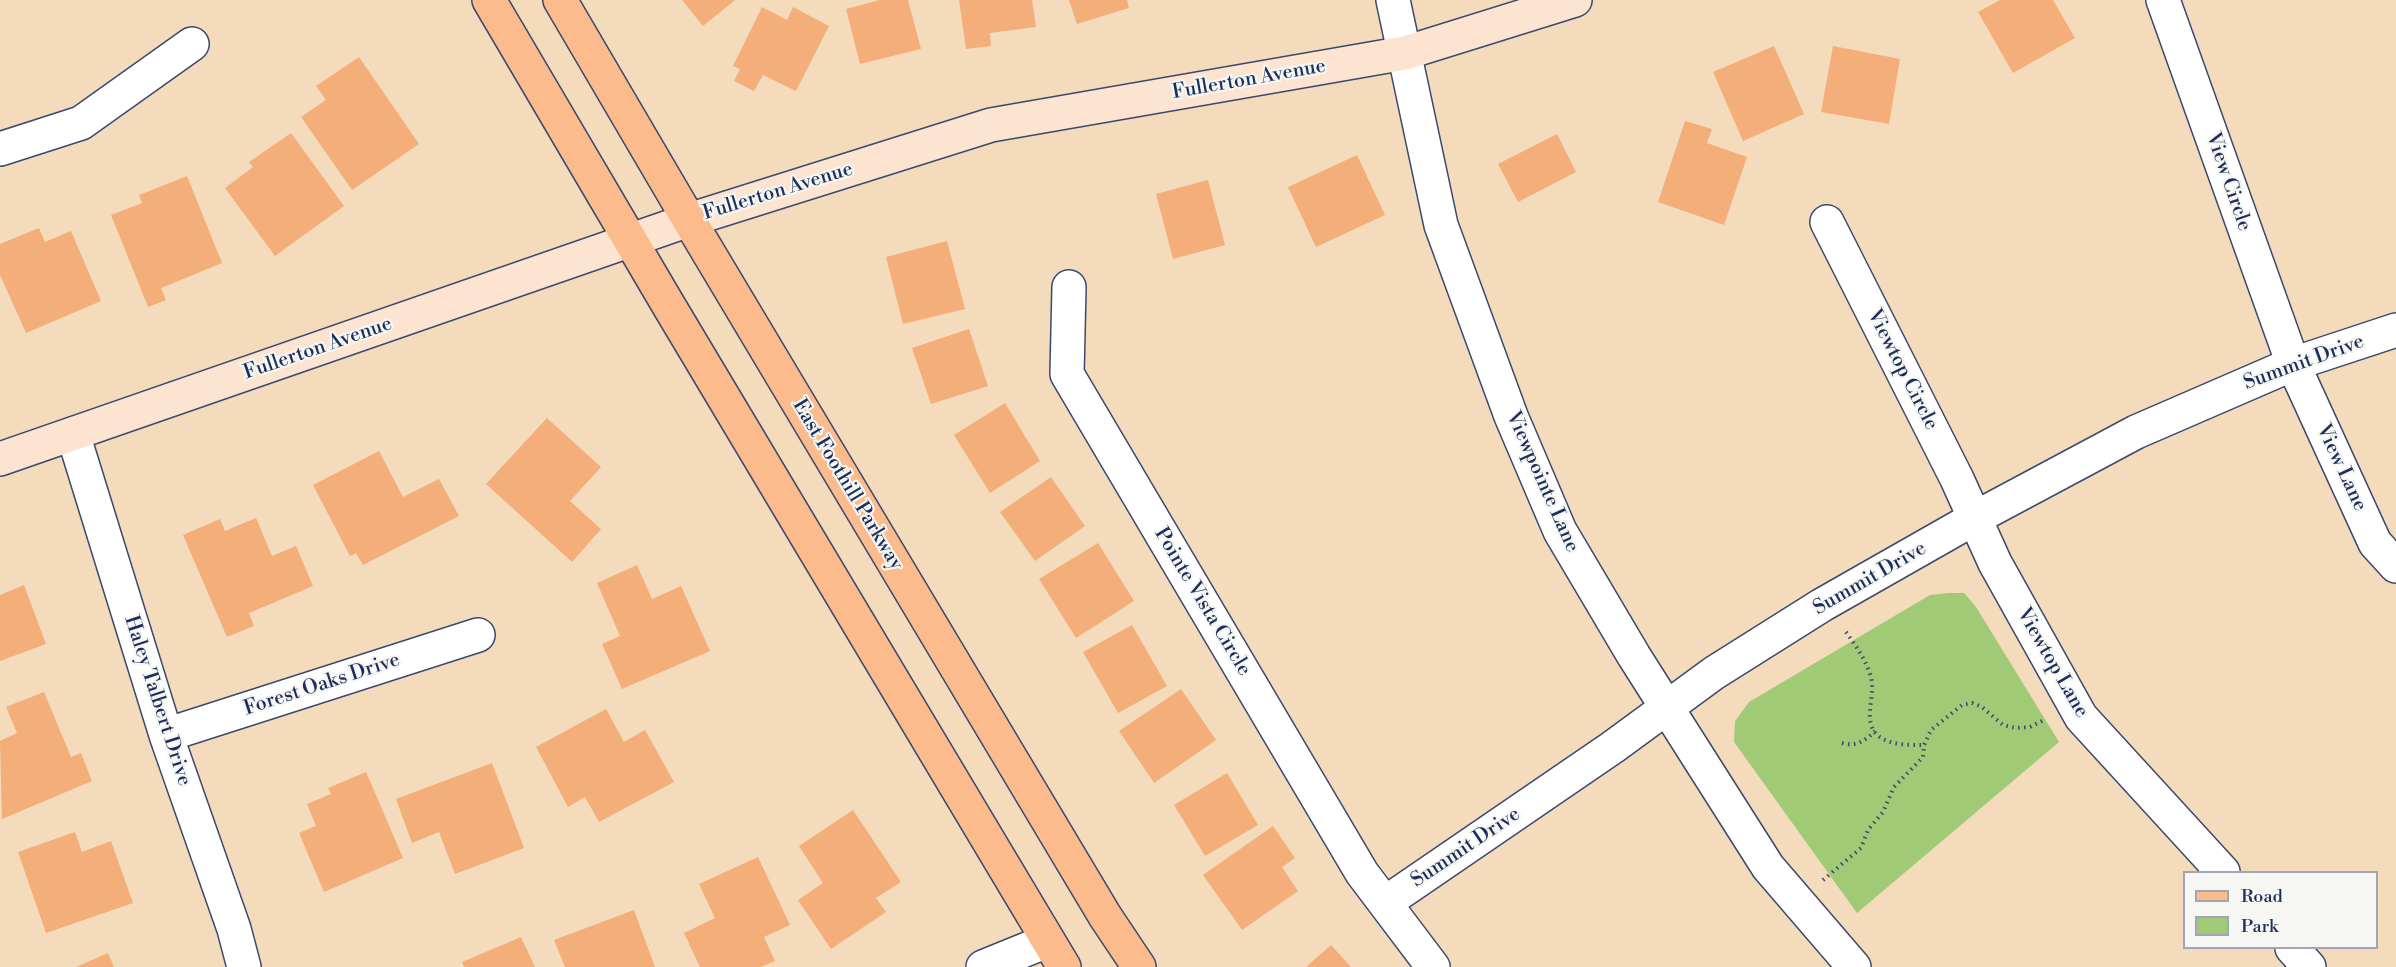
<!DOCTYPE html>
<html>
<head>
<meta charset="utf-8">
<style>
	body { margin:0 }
	#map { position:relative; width:2396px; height:967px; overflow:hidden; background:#f3dbbc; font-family:"Libre Bodoni",serif }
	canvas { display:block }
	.legend { position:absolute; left:2183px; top:871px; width:195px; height:78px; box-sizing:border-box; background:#f6f6f2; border:2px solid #9ea6b7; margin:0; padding:8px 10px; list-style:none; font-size:18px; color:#1b2f5e }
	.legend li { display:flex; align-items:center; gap:12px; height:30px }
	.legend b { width:30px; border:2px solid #9ea6b7 }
</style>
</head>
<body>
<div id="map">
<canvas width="2396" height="967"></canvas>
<ul class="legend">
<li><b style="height:8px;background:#fbbb8c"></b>Road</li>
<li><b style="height:16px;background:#a1ca76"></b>Park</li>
</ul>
</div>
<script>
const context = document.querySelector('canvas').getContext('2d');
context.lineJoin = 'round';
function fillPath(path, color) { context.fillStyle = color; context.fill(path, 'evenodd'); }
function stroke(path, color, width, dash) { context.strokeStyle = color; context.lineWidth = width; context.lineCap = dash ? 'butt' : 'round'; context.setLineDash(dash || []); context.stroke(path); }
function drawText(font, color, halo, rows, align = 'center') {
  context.font = font + ' "Libre Bodoni",serif'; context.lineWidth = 4.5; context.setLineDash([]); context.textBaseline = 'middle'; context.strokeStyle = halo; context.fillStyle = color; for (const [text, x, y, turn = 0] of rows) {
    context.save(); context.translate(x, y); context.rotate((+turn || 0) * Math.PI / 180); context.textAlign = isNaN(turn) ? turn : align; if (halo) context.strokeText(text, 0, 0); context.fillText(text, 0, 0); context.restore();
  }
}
const green = new Path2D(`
	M1948,593H1964L1976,607L2059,742L1857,913L1734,742L1735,721L1749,702L1930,595Z`);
const building = new Path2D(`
	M682,0H735L703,26Z
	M880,0H908L921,49L860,64L846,9Z
	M959,0H1032L1036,27L990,33L991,46L966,49Z
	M1069,0H1127L1129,8L1077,24Z
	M2000,0H2053L2075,38L2013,73L1978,12Z
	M762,7L787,20L793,7L829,26L796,91L763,75L754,91L734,81L740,69L733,66Z
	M1774,46L1804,114L1743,141L1713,72Z
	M1833,46L1900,59L1889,124L1821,112Z
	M359,57L419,144L352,190L301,117L326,100L316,86Z
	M1685,121L1712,129L1707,143L1747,157L1724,225L1658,202Z
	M291,133L344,206L275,256L225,188L253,167L249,162Z
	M1557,134L1576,172L1518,202L1498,164Z
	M1357,155L1385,215L1316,247L1288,187Z
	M187,176L222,263L161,288L166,300L148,307L111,215L142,203L139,195Z
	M1208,180L1225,245L1173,259L1156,194Z
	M39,228L45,242L71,231L101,301L26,333L0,275V244Z
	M947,241L965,309L903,324L886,257Z
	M969,329L988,386L931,404L912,348Z
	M1005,403L1040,461L990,493L954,435Z
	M547,418L601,467L570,501L601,529L572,562L486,484Z
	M379,451L403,497L439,479L459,516L363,565L356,553L350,556L313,485Z
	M1051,477L1085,526L1035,561L1000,512Z
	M256,518L272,556L296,546L313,586L249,613L254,626L227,637L183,535L220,519L225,531Z
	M1098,543L1134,601L1076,638L1039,579Z
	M637,565L652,599L681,586L710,651L622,689L602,644L620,636L597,583Z
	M24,585L46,644L0,661V595Z
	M1132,625L1167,686L1118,713L1083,652Z
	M1181,689L1216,740L1154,783L1119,731Z
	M44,692L71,757L81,753L92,781L2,819L0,741L17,733L6,707Z
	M606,709L624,742L645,730L674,782L599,822L585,797L568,807L536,747Z
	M492,763L524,848L455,874L439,832L412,843L396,799Z
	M366,772L403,858L324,892L299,833L316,826L307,804L331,794L328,788Z
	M1227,773L1258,825L1205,856L1174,805Z
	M853,810L901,882L876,898L886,912L831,949L798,900L823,883L799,846Z
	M1273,826L1295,858L1282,867L1298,891L1242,930L1203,875Z
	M75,832L82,852L111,841L133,903L46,933L18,852Z
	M758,857L790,925L764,937L775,961L761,967H700L684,933L715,918L699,884Z
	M634,910L655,967H565L554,940Z
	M521,937L535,967H464L462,962Z
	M1331,945L1351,967H1306Z
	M108,953L114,967H76Z`);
const path = new Path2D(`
	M1846,632C1856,646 1866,660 1871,677C1875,693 1867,710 1871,724C1876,746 1908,745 1924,745
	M1842,743C1856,747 1865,741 1875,731
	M1823,880L1861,848L1868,830L1883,812L1894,787L1923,757L1924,745L1931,730L1962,705L1972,703L1982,707L2003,725L2015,728L2030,727L2044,720`);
const street = new Path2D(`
	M1393,0L1441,225L1511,416L1560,531L1634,656L1768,867L1854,967
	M2163,0L2293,364L2375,543L2396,566
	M0,149L81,123L192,44
	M1827,222L1957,479L1995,563L2081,717L2223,872
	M1069,287L1067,374L1362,873L1433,967
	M73,434L166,735L234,929L244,967
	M166,735L478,635
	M1385,903L1613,747L1714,673L1822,605L1975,518L2136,432L2293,364L2396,330
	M2292,948L2309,967
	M983,967L1047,941`);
const secondary = new Path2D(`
	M0,459L689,220L991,125L1405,53L1575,0`);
const primary = new Path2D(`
	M489,0L669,306L1064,967
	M560,0L689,220L1105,916L1139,967`);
const streetNames = [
	["Fullerton Avenue",1249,80,-10],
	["View Circle",2228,182,71],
	["Fullerton Avenue",778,192,-17],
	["Fullerton Avenue",318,349,-19],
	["Summit Drive",2304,363,-20],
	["Viewtop Circle",1902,370,63],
	["View Lane",2341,468,65],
	["Viewpointe Lane",1542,482,66],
	["East Foothill Parkway",847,485,59],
	["Summit Drive",1870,579,-30],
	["Pointe Vista Circle",1202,602,59],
	["Viewtop Lane",2052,663,60],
	["Forest Oaks Drive",322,685,-18],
	["Haley Talbert Drive",157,701,72],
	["Summit Drive",1466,848,-34]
];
fillPath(green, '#a1ca76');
fillPath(building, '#f4ae7a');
stroke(street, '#3b496c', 36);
stroke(secondary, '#3b496c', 36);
stroke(primary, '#3b496c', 36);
stroke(path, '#3b496c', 4, [1.5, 4.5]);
stroke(street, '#fff', 33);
stroke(secondary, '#fde4d1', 33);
stroke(primary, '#fbbb8c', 33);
drawText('20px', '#1b2f5e', '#f6f6f2', streetNames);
</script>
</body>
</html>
